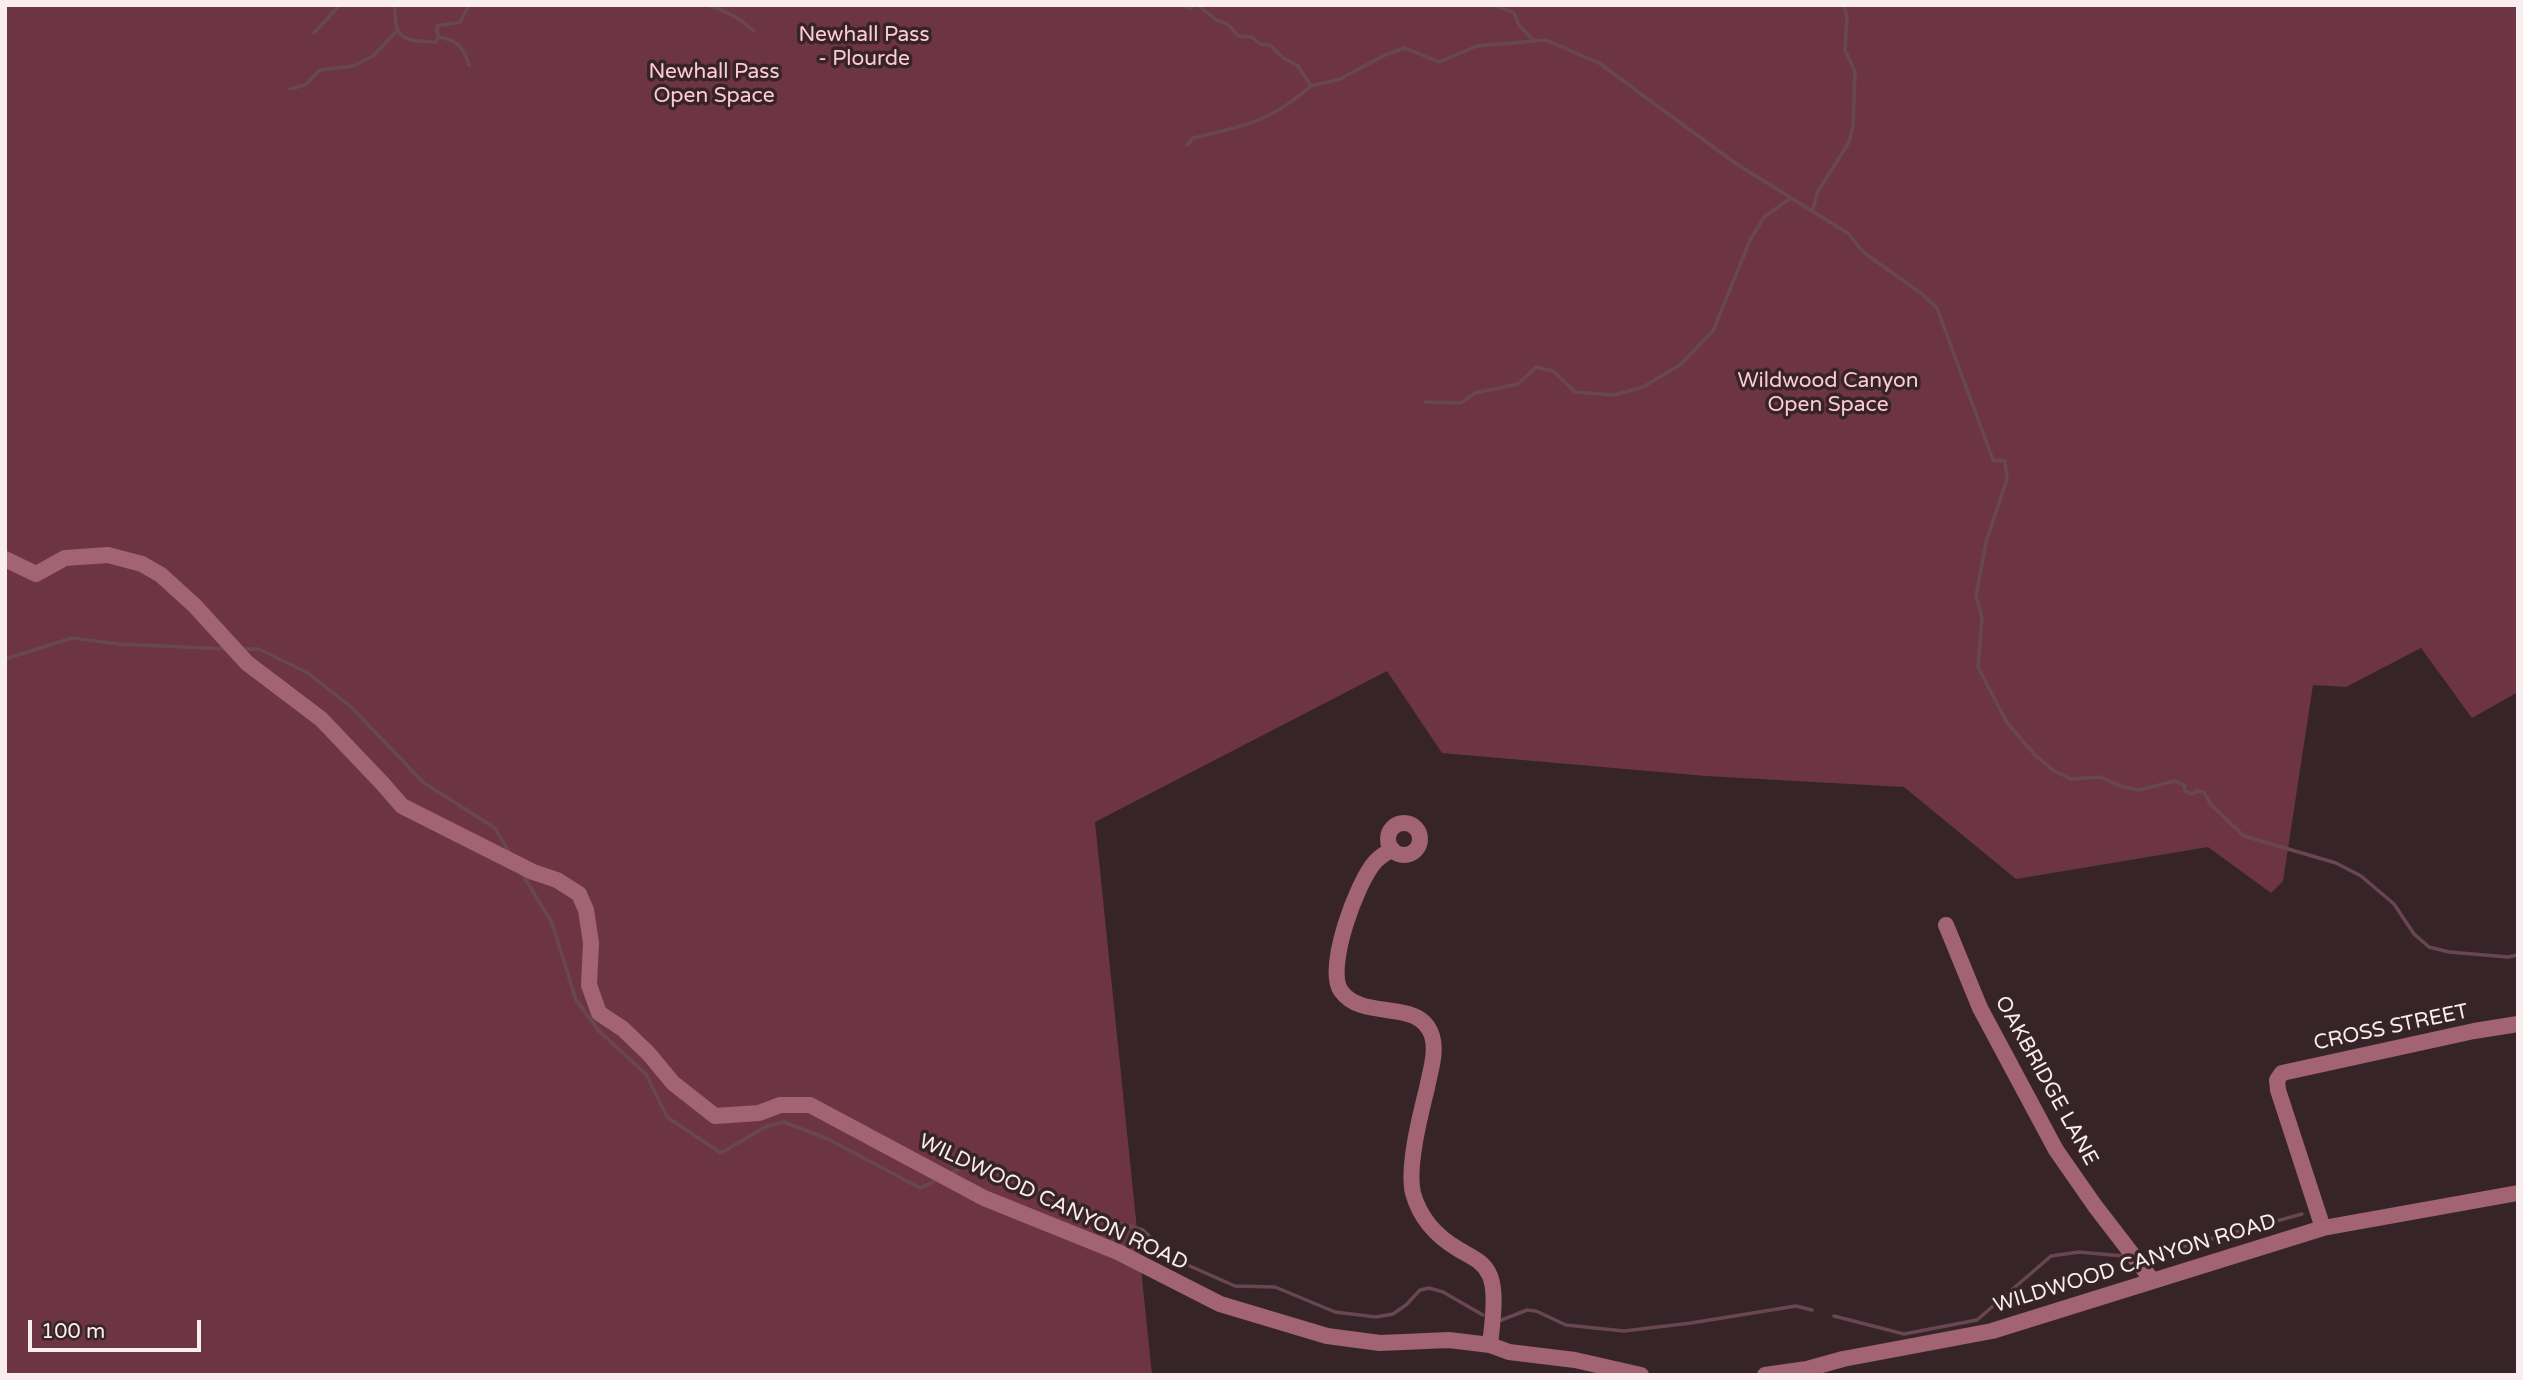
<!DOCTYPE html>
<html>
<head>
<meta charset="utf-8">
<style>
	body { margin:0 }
	#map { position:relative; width:2523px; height:1380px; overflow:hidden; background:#372428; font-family:"Varela Round",sans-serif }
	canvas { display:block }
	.frame { position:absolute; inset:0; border:7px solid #faedef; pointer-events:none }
	.scale { position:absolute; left:28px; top:1320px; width:173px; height:32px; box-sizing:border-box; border:4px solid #faedef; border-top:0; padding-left:9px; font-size:21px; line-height:24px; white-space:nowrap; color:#faedef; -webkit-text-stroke:5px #372428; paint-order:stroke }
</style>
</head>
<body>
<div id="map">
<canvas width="2523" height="1380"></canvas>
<div class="frame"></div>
<div class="scale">100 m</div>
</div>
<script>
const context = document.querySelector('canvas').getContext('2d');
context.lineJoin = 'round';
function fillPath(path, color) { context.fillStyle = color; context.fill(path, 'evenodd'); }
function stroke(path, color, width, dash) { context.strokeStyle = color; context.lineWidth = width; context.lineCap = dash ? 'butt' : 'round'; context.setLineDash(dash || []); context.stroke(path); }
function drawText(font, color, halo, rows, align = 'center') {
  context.font = font + ' "Varela Round",sans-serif'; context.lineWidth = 7; context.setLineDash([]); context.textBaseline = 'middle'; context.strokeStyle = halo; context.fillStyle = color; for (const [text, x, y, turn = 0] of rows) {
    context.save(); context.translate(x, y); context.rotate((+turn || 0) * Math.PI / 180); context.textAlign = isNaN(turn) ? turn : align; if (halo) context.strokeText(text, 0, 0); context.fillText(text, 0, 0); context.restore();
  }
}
const green = new Path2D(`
	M5,5H2518V692L2472,718L2421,648L2346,687L2313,685L2283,881L2271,893L2208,847L2016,879L1904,787L1706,776L1442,753L1387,671L1095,822L1152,1375H5Z`);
const stream = new Path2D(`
	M394,5C396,13 395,22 397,29C402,43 423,41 436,42L438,37L437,26L460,22L469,5
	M707,5C725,10 740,18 754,31
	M1182,5L1190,9L1194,5
	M1198,5L1216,20L1228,24L1238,36L1252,37L1260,44L1270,45L1283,58L1297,65L1311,86L1340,79L1385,55L1405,48L1439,62L1477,46L1546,40L1599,63L1735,163L1849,234L1863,252L1922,294L1937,308L1993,460L2005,461L2007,479L1986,542L1976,596L1982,618L1978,667L1993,696L2008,724L2035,755L2054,771L2071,779L2100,777L2123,787L2139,790L2175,781L2184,785L2185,791L2192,794L2197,791L2204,792L2211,805L2244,836L2336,863L2361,876L2394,904L2414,934L2429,947L2449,952L2508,957L2518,955
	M1494,5L1514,13L1519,25L1534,41
	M314,33L340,5
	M438,37C457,40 464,47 469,65
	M290,89L305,85L320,70L353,66L373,56L398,30
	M1187,145L1193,138C1242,127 1272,121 1311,86
	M1813,210L1817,193L1849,142L1853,126L1855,72L1845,50L1847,17L1844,5
	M1425,402L1461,403L1475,393L1518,384L1536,367L1553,371L1575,392L1614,395L1643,387L1680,365L1713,331L1751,238L1765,216L1791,198
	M242,649H259L308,673L351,707L424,783L495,828L510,854
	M5,659L72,638L118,644L227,649
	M521,872L552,923L576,1000L599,1031L646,1074L667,1117L721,1153L765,1127L784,1122L828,1139L920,1188L933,1182
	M953,1172L976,1161L1099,1217L1143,1230L1174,1259L1235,1286L1275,1287L1335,1312L1376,1317L1393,1314L1406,1305L1420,1290L1429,1288L1443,1292L1483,1315
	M2142,1258L2302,1214
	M1834,1316L1904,1334L1977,1320L2051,1256L2079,1252L2123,1256
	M1499,1321L1527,1310L1536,1311L1566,1325L1624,1331L1691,1323L1796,1306L1812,1310`);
const minor = new Path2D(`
	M5,559L36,574L65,558L108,555L142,564L161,575L195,606L247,663L321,719L382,783L402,806L533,872L557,880L579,894L586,910L591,943L589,985L599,1013L623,1029L649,1054L673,1083L715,1116L759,1113L780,1105H810L984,1198L1118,1252L1220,1304L1327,1336L1380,1343L1449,1340L1490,1345L1509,1352L1575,1360L1641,1375
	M1388 839a16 16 0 1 1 32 0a16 16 0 1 1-32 0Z
	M1392,849C1386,853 1379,857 1375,862C1357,882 1325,968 1341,991C1363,1022 1420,997 1432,1036C1437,1052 1430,1072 1427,1088C1420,1116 1407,1167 1413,1193C1420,1219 1436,1236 1458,1249C1471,1257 1484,1261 1490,1276C1497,1293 1492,1326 1490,1345
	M1946,925L1980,1008L2056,1150L2095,1206L2152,1280
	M2323,1228L2278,1090L2277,1080L2282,1073L2474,1031L2518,1024
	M1765,1375L1807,1369L1843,1359L1992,1331L2323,1228L2518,1193`);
const parkNames = [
	["Newhall Pass",864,35],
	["- Plourde",864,59],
	["Newhall Pass",714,72],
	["Open Space",714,96],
	["Wildwood Canyon",1828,381],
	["Open Space",1828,405]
];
const streetNames = [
	["CROSS STREET",2391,1028,-12],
	["OAKBRIDGE LANE",2046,1081,61],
	["WILDWOOD CANYON ROAD",1053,1203,25],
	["WILDWOOD CANYON ROAD",2135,1264,-17]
];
fillPath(green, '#6d3544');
stroke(stream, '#684752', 3.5);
stroke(minor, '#a26372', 16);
drawText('21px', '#ffcad5', '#372428', parkNames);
drawText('21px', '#faedef', '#372428', streetNames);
</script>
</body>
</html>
